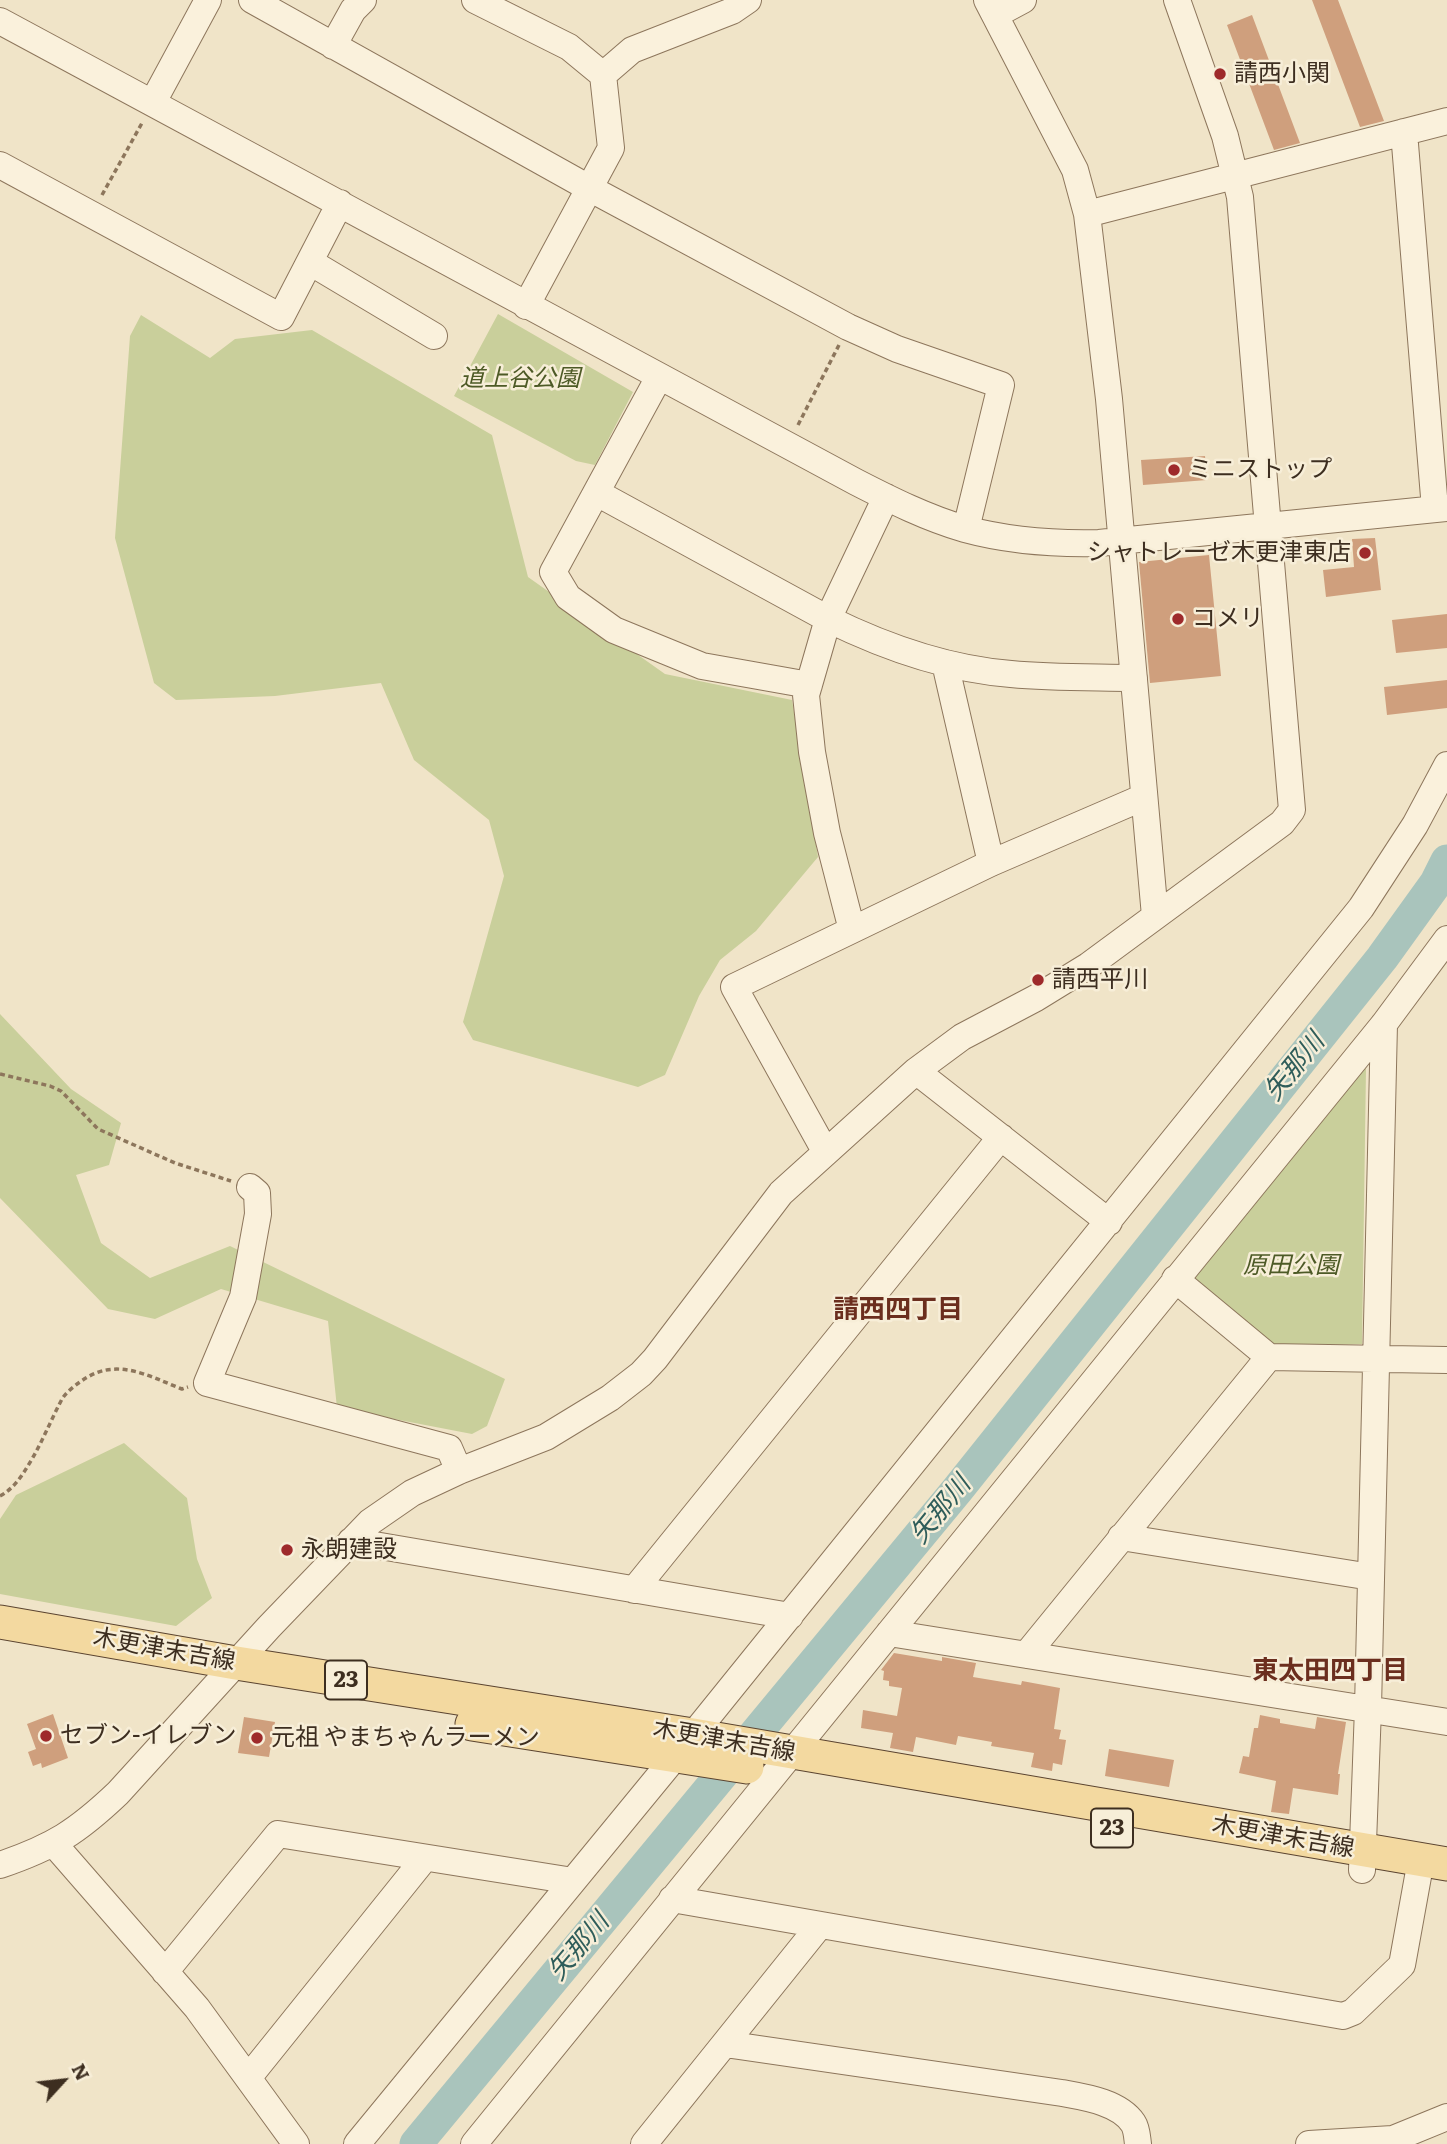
<!DOCTYPE html>
<html>
<head>
<meta charset="utf-8">
<style>
	body { margin:0 }
	#map { position:relative; width:1447px; height:2144px; overflow:hidden; background:#f0e4c8; font-family:Literata,serif }
	canvas { display:block }
	.north { position:absolute; left:28px; top:2046px; width:70px; height:70px; -webkit-text-stroke:5px #f7eed8; paint-order:stroke; rotate:63deg; font-size:19px; font-weight:700; line-height:28px; text-align:center; color:#3d2e20 }
	.north::after { content:''; display:block; margin:auto; width:24px; height:32px; background:#3d2e20; clip-path:polygon(50% 0,100% 100%,50% 72%,0 100%) }
</style>
</head>
<body>
<div id="map">
<canvas width="1447" height="2144"></canvas>
<div class="north">N</div>
</div>
<script>
const context = document.querySelector('canvas').getContext('2d');
context.lineJoin = 'round';
function fillPath(path, color) { context.fillStyle = color; context.fill(path, 'evenodd'); }
function stroke(path, color, width, dash) { context.strokeStyle = color; context.lineWidth = width; context.lineCap = dash ? 'butt' : 'round'; context.setLineDash(dash || []); context.stroke(path); }
function drawText(font, color, halo, rows, align = 'center') {
  context.font = font + ' Literata,"Noto Sans JP",serif'; context.lineWidth = 5; context.setLineDash([]); context.textBaseline = 'middle'; context.strokeStyle = halo; context.fillStyle = color; for (const [text, x, y, turn = 0] of rows) {
    context.save(); context.translate(x, y); context.rotate((+turn || 0) * Math.PI / 180); context.textAlign = isNaN(turn) ? turn : align; if (halo) context.strokeText(text, 0, 0); context.fillText(text, 0, 0); context.restore();
  }
}
const green = new Path2D(`
	M498,314L633,392L595,465L576,461L454,396Z
	M141,315L210,358L235,339L312,330L492,435L528,577L665,674L792,700L818,857L756,931L720,960L699,996L665,1075L638,1087L473,1040L463,1022L504,876L489,820L414,760L381,683L275,696L176,700L154,683L115,538L130,336Z
	M0,1014L71,1089L121,1123L109,1165L76,1175L101,1243L150,1278L230,1246L505,1379L487,1426L472,1434L337,1408L328,1321L221,1289L155,1319L108,1309L0,1198Z
	M1360,1066L1366,1069L1362,1344L1273,1346L1188,1282Z
	M124,1443L187,1498L197,1559L212,1598L176,1626L0,1594V1519L16,1495Z`);
const river = new Path2D(`
	M416,2144L958,1489L1382,958L1436,883L1447,861`);
const building = new Path2D(`
	M1312,0H1338L1384,121L1360,127Z
	M1252,15L1300,143L1274,150L1227,25Z
	M1205,456L1207,480L1143,485L1141,460Z
	M1375,538L1381,590L1326,597L1323,570L1354,567L1352,539Z
	M1209,555L1221,676L1150,683L1139,562Z
	M1447,614V648L1396,653L1392,620Z
	M1447,680V708L1387,715L1384,687Z
	M894,1653L942,1661V1657L976,1663L973,1677L1021,1685L1022,1681L1060,1688L1054,1729L1061,1730L1059,1739L1066,1740L1062,1765L1053,1763L1052,1771L1031,1767L1034,1753L991,1746L992,1742L958,1736L956,1745L916,1737L913,1752L890,1748L893,1733L861,1728L863,1710L897,1716L902,1688L889,1686V1681L883,1680L884,1671L881,1670Z
	M53,1714L68,1758L42,1768L41,1763L33,1766L28,1752L36,1749L27,1724Z
	M1260,1715L1280,1719V1723L1315,1729L1317,1717L1346,1722L1338,1774H1340L1338,1795L1293,1788L1289,1814L1271,1812L1276,1781L1239,1773L1243,1756L1249,1757L1254,1728H1258Z
	M244,1717L275,1722L269,1757L238,1753Z
	M1109,1749L1174,1760L1169,1787L1105,1776Z`);
const path = new Path2D(`
	M102,195L142,123
	M798,425L839,345
	M0,1074L50,1086L61,1091L98,1129L175,1163L231,1181
	M0,1496C15,1488 23,1474 32,1459C43,1440 51,1420 61,1401C65,1393 73,1387 80,1382C115,1356 146,1375 182,1389L188,1387`);
const minor = new Path2D(`
	M252,0L589,188L848,327L897,349L1001,385L966,529
	M475,0L569,47L603,75L611,148L526,306
	M987,0L1075,170L1087,214L1109,399L1155,916
	M995,15L1023,0
	M0,21L856,482C891,500 927,518 965,529C1009,541 1055,544 1099,543L1447,508
	M333,46L353,10L363,0
	M603,75L632,50L732,11L748,0
	M153,102L208,0
	M1404,132L1435,509
	M0,165L281,317L340,203
	M1087,214L1447,121
	M310,262L434,336
	M659,377L553,572L568,597L614,630L702,666L809,685
	M597,493L828,619C885,647 947,669 1011,674C1052,678 1093,677 1134,678
	M945,663L991,863
	M852,930L827,833L812,752L806,695L828,619L886,497
	M916,1071L1109,1222
	M825,1151L734,987L991,863L1144,797
	M250,1187L257,1193L258,1214L243,1297L207,1383L449,1448L459,1471
	M1175,1279L1269,1357L1447,1360
	M1121,1537L1371,1577
	M351,1541L790,1616
	M634,1590L1001,1137
	M889,1633L1447,1722
	M1026,1655L1269,1357
	M54,1844L197,2008L296,2144
	M0,1865C53,1847 77,1832 118,1793L269,1627L370,1522L412,1493L459,1471L546,1437L610,1398L641,1374L655,1359L781,1193L916,1071L962,1037L1036,998L1088,966L1282,823L1292,810L1240,197L1225,136L1177,0
	M1362,1870L1368,1708L1384,1024
	M672,1899L1343,2016L1353,2012L1402,1965L1421,1860
	M165,1972L278,1834L573,1881
	M725,2044L1062,2093C1084,2097 1119,2102 1133,2123C1137,2129 1137,2137 1138,2144
	M248,2078L424,1859
	M357,2144L693,1735L1361,908L1415,825L1447,765
	M474,2144L1384,1024L1447,939
	M644,2144L820,1925
	M1309,2144L1393,2139L1447,2117`);
const major = new Path2D(`
	M0,1622L236,1663L693,1735L1447,1864
	M472,1724L747,1767`);
const markers = [
	[1220,74,7,"#9e2a2b"],
	[1174,470,7,"#9e2a2b"],
	[1365,553,7,"#9e2a2b"],
	[1178,619,7,"#9e2a2b"],
	[1038,980,7,"#9e2a2b"],
	[287,1550,7,"#9e2a2b"],
	[46,1736,7,"#9e2a2b"],
	[257,1738,7,"#9e2a2b"]
];
const shields = [
	[346,1680,42],
	[1112,1828,42]
];
const shieldNames = [
	["23",346,1680],
	["23",1112,1828]
];
const poiNames = [
	["請西小関",1234,74],
	["ミニストップ",1188,470],
	["シャトレーゼ木更津東店",1351,553,"right"],
	["コメリ",1192,619],
	["請西平川",1052,980],
	["永朗建設",301,1550],
	["セブン-イレブン",60,1736],
	["元祖 やまちゃんラーメン",271,1738]
];
const parkNames = [
	["道上谷公園",520,379],
	["原田公園",1291,1266]
];
const streetNames = [
	["木更津末吉線",164,1650,10],
	["木更津末吉線",724,1741,10],
	["木更津末吉線",1283,1837,10]
];
const waterNames = [
	["矢那川",1295,1067,-51],
	["矢那川",941,1510,-51],
	["矢那川",579,1947,-50]
];
const neighbourhoodNames = [
	["請西四丁目",898,1310],
	["東太田四丁目",1330,1671]
];
fillPath(green, '#c9cf9b');
stroke(river, '#a9c4bc', 33);
fillPath(building, '#cf9f7d');
stroke(minor, '#8d765c', 28);
stroke(major, '#5b4430', 35);
stroke(path, '#8d765c', 3.5, [5, 3.5]);
stroke(minor, '#faf1dc', 26);
stroke(major, '#f3d9a0', 33);
for (const [x, y, r, color] of markers) { const dot = new Path2D(); dot.arc(x, y, r, 0, 2 * Math.PI); context.fillStyle = color; context.fill(dot); stroke(dot, '#f7eed8', 2.5); }
for (const [x, y, w] of shields) { const box = new Path2D(); box.roundRect(x - w / 2, y - 19.5, w, 39, 5); context.fillStyle = '#f7eed8'; context.fill(box); stroke(box, '#3d2e20', 2); }
drawText('bold 23px', '#3d2e20', null, shieldNames);
drawText('24px', '#3d2e20', '#f7eed8', poiNames, 'left');
drawText('italic 24px', '#4d5a26', '#f7eed8', parkNames);
drawText('24px', '#3d2e20', '#f7eed8', streetNames);
drawText('italic 26px', '#2f5d5a', '#f7eed8', waterNames);
drawText('bold 26px', '#6b2e1e', '#f7eed8', neighbourhoodNames);
</script>
</body>
</html>
